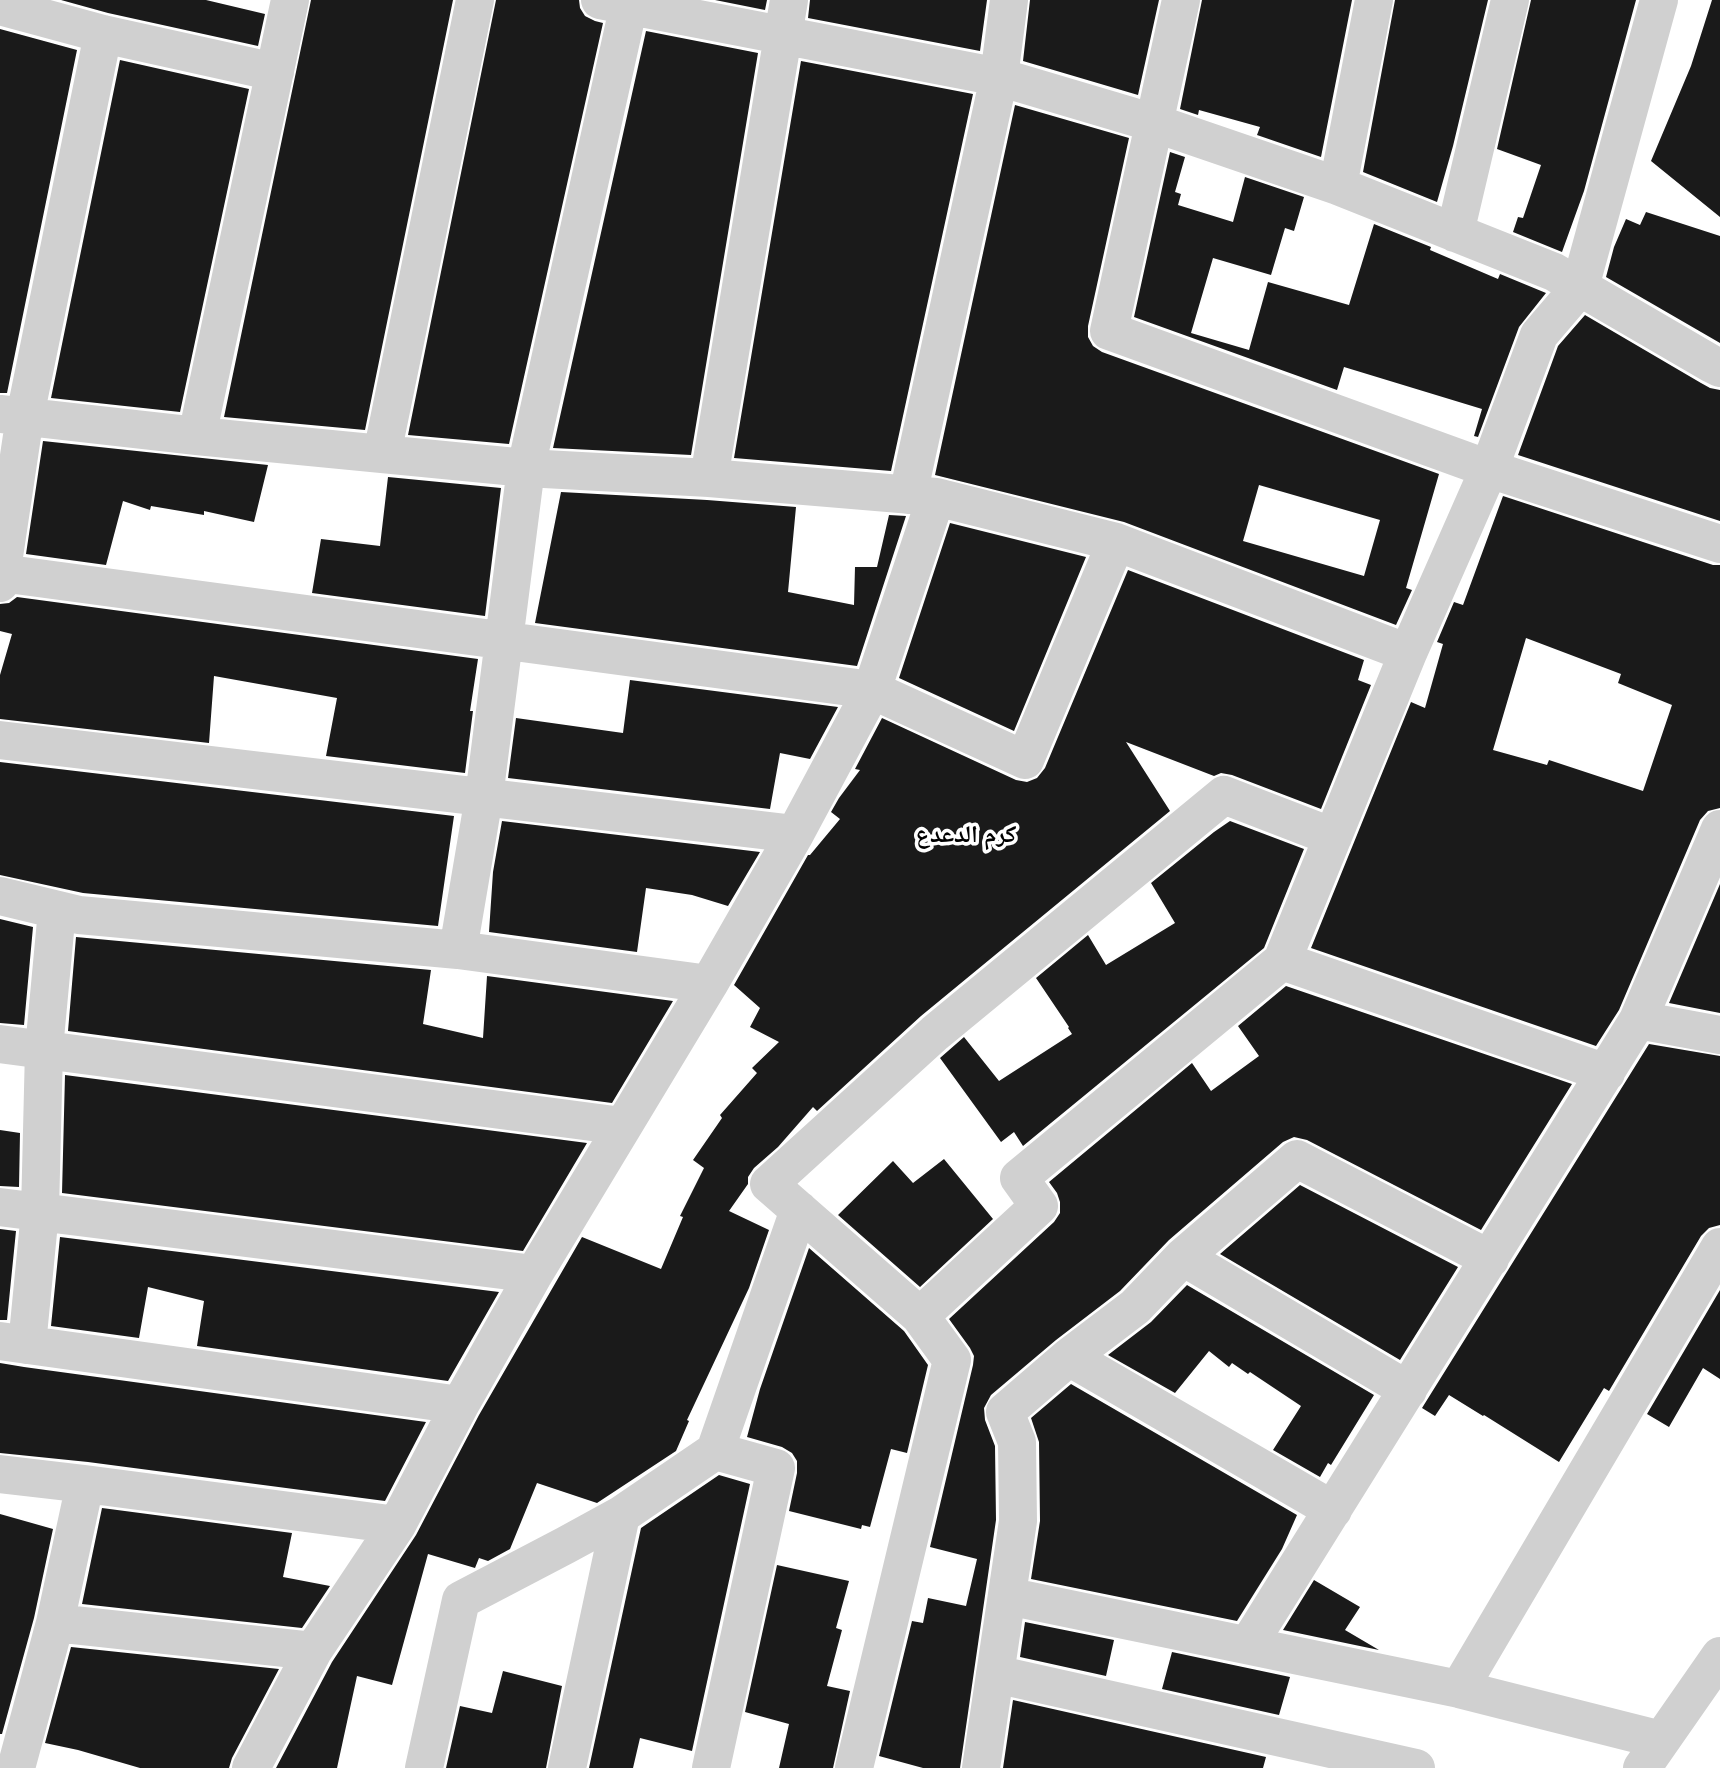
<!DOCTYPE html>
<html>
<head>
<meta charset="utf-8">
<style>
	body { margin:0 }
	canvas { display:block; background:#fff }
</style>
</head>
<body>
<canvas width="1720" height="1768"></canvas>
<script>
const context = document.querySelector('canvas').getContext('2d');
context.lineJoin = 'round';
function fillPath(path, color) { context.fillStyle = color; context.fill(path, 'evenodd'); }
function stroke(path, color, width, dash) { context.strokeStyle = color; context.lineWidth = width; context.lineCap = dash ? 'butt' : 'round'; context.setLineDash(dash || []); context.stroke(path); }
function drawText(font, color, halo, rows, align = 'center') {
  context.font = font + ' "Nunito Sans","Noto Naskh Arabic",sans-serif'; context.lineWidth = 7; context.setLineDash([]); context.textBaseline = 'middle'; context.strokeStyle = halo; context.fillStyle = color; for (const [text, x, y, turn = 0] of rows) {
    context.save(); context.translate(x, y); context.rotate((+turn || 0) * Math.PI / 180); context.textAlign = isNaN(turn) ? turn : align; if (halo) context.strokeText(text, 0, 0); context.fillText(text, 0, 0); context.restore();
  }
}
const building = new Path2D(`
	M61,0H206L265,14L258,46L108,13Z
	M311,0H453L365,430L224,417Z
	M496,0H579L580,8L585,16L595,21L603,23L509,444L408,435Z
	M715,0H767L765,10Z
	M810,0H987L980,51L808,18Z
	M1030,0H1159L1138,95L1023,61Z
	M1202,0H1352L1321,157L1257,135L1260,127L1199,110L1198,115L1180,109Z
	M1395,0H1488L1453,146L1437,202L1363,172Z
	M1531,0H1636L1584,191L1562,252L1513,232L1518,217L1523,218L1541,165L1497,149Z
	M1712,0H1720V217L1651,161L1691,66Z
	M0,29L77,50L7,393H0Z
	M646,31L758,53L691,455L553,448Z
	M120,60L249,89L180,412L51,398Z
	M801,61L973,94L891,471L734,458Z
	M1015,105L1129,138L1088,326V337L1093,346L1102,352L1439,474L1406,588L1412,590L1396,625L1124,522L935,475ZM1259,485L1380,520L1364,576L1243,541Z
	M1170,152L1185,157L1175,192L1181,194L1178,205L1233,222L1245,177L1304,197L1294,231L1285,228L1271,275L1213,258L1191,333L1249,350L1268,282L1349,305L1374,224L1431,247L1430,250L1498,279L1500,274L1546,293L1519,327L1478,437L1474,436L1482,409L1344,367L1337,390L1134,317Z
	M1646,212L1720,236V343L1606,277L1614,247L1626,219L1640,225Z
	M1585,315L1701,383L1710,388L1720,390V521L1518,455L1558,346Z
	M43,441L268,465L254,522L204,511V515L151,506L150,510L123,501L106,565L26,554Z
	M388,477L501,488L485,616L312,593L321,539L380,546Z
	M561,492L707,500L796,507L788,592L854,605L855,567H877L889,515L906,516L857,666L535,623Z
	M1503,496L1713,565H1720V808L1708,811L1700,820L1619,1010L1596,1046L1311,948L1411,702L1425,708L1443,644L1437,642L1454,602L1463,605ZM1526,638L1621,674L1618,683L1672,705L1643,791L1549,760L1547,765L1493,750Z
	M950,523L1086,557L1014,731L899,678Z
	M1128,570L1364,660L1358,680L1371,685L1321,809L1232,775L1221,773L1214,776L1126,742L1170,811L921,1016L817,1111L813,1107L778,1147L754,1168L748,1177V1184L729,1211L769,1230L749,1288L687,1420L689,1421L676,1451L597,1503L537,1483L510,1549L488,1561L479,1558L475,1568L428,1554L392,1685L357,1676L337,1768H276L332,1662L416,1535L479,1415L582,1237L661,1269L683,1217L680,1216L704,1168L693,1160L722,1118L720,1115L757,1073L752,1068L779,1042L750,1027L760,1008L734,985L808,855H810L840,819L831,812L839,798L860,770L855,769L882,718L1016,780L1027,782L1037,778L1045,768Z
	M17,597L478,659L470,711H473L465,773L326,756L337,698L214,676L209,743L0,719V675L12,634L0,631V604L9,603Z
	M630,680L838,707L810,759L780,753L770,809L508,778L516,718L623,733Z
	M0,762L454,816L438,926L83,893L0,875Z
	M502,821L760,852L728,906L692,895L646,888L637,952L489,932L493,872Z
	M1230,821L1304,849L1264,948L1023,1146L1014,1132L1001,1142L940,1058L964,1037L999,1081L1072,1034L1068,1028L1069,1027L1036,978L1088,935L1106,965L1175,923L1151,883L1214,832Z
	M1720,884V1013L1669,1003Z
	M0,919L33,927L24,1025L0,1023Z
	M76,937L431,970L423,1024L483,1038L487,976L673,1001L612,1103L68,1031Z
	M1286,986L1572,1084L1481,1230L1307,1140L1294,1137L1283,1142L1169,1240L1120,1291L1056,1340L991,1395L984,1408L985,1420L995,1446L996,1520L960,1768H923L879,1756L912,1621L923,1623L928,1598L966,1606L977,1559L930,1547L973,1365L974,1356L970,1348L949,1319L1054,1222L1060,1213V1202L1057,1193L1049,1182L1192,1063L1211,1091L1259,1056L1238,1026Z
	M1649,1044L1720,1056V1225L1709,1228L1701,1236L1609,1391L1604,1388L1559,1462L1484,1415L1483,1416L1449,1395L1435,1416L1422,1408Z
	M65,1075L587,1143L523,1251L62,1193Z
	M0,1130L20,1133L19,1187L0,1186Z
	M944,1159L993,1219L920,1287L838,1215L893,1161L913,1183Z
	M1300,1185L1458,1267L1400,1360L1220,1254Z
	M0,1229L16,1231L7,1320H0Z
	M60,1237L499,1292L448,1381L197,1346L204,1301L148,1287L139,1338L51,1326Z
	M809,1248L904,1331L928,1365L907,1453L891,1449L870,1527L862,1525L861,1529L789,1511L797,1473V1461L792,1453L782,1447L747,1437L760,1389Z
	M1187,1285L1374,1395L1331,1465L1328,1463L1320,1477L1273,1450L1301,1406L1250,1372L1248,1374L1232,1363L1229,1367L1209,1351L1175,1393L1108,1355L1151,1322Z
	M1720,1290V1379L1703,1368L1669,1427L1647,1414Z
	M0,1363L24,1367L426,1422L385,1501L88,1462L0,1453Z
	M1071,1384L1297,1515L1282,1549L1237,1621L1031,1579L1040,1521L1039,1442L1031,1418Z
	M719,1475L750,1484L692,1751L640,1738L633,1768H589L641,1528Z
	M102,1508L292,1533L283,1577L330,1586L302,1628L82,1604Z
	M0,1514L53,1529L34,1618L2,1734H0Z
	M777,1565L849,1581L836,1628L842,1630L827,1686L850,1691L833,1768H779L789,1724L745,1712Z
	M1314,1580L1360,1607L1345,1630L1379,1650L1283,1630Z
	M1025,1622L1114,1640L1106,1676L1020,1657Z
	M71,1647L279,1669L232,1758L229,1768H140L78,1750L45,1743Z
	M1172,1652L1290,1677L1279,1715L1162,1689Z
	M503,1671L562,1686L546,1768H446L460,1706L492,1713Z
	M1013,1700L1266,1757L1263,1768H1003Z`);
const minor = new Path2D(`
	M600,0L999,77L1154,123L1338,186L1554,272L1712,364L1720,368
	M1181,0L1109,331L1489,469L1720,544
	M0,6L103,34L275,72
	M1338,186L1374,0
	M1455,233L1510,0
	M0,414L197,436L526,468L709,478L936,497L1116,542L1408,653
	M197,436L290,0
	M382,454L475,0
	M709,478L789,0
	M908,495L999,77L1009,0
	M1,573L872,690L1025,760L1116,542
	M0,583L25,416L103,34
	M0,740L795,834
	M0,896L79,915L458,950L709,984
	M458,950L484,797L526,468L630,0
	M1282,961L1606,1073
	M1638,1020L1720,1035
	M0,1044L622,1126
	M0,1207L534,1274
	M1183,1257L1408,1390
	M920,1316L1039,1206L1019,1178L1282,961L1408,653L1489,469L1539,335L1580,287L1659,0
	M0,1341L460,1405
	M27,1345L40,1212L44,1049L57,910
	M1069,1357L1333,1510
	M0,1474L85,1484L397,1525
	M1007,1596L1459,1689L1661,1740
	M55,1623L313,1651
	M1248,1645L1638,1020L1720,829
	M995,1674L1416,1768
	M1459,1689L1720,1247
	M16,1768L55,1623L85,1484
	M251,1768L313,1651L397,1525L460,1405L534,1274L709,984L795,834L872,690L936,497
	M424,1768L461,1600L566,1545L621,1515L715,1451
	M567,1768L621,1515
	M711,1768L776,1468L715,1451L799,1210
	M854,1768L952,1360L920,1316L769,1184L935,1033L1224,795L1333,837
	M981,1768L1018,1521L1017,1442L1005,1412L1069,1357L1135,1307L1183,1257L1297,1159L1490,1259
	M1642,1768L1720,1656`);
const districtNames = [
	["كرم الدعدع",966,836]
];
fillPath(building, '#1a1a1a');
stroke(minor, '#d0d0d0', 38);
drawText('bold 24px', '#000', '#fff', districtNames);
</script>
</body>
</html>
